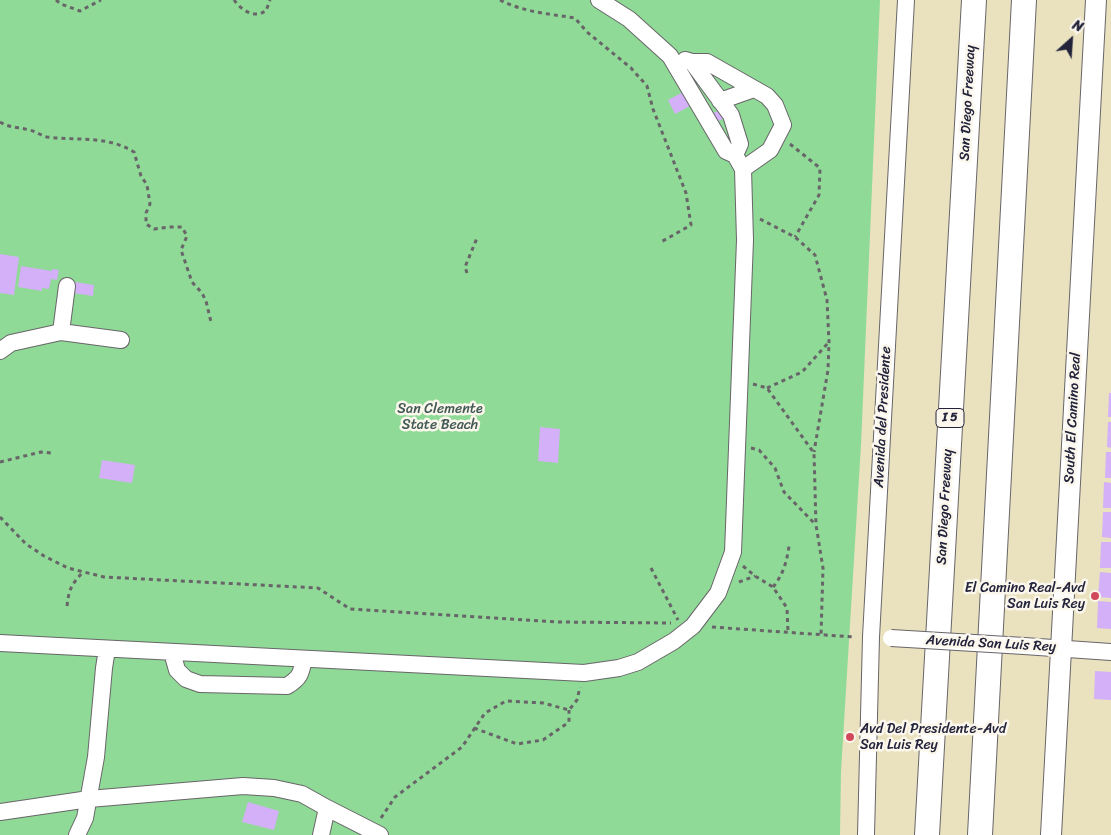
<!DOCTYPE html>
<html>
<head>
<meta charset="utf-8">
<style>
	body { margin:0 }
	#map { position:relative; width:1111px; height:835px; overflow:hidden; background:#eae1bf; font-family:Sriracha,sans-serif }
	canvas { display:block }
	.north { position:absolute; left:1046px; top:15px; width:50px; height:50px; -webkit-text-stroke:4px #fbf7ec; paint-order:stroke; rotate:26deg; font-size:14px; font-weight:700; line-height:20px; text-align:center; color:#22223b }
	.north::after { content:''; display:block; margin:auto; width:18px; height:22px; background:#22223b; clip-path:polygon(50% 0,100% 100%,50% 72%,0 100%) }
</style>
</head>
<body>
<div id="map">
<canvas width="1111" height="835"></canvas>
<div class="north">N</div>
</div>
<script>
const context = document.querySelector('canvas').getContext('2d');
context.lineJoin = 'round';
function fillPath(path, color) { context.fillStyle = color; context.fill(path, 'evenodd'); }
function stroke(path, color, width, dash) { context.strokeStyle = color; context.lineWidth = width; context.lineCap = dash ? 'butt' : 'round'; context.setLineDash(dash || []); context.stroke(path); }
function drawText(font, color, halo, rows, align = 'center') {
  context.font = font + ' Sriracha,sans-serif'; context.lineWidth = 5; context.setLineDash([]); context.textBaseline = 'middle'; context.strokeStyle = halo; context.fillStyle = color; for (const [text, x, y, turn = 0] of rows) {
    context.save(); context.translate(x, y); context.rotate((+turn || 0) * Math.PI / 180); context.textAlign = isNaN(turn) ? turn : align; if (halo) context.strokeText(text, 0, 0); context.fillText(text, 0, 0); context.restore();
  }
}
const green = new Path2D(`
	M0,0H880L861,445L841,771L840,835H0Z`);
const building = new Path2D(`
	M685,91L692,105L675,114L668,100Z
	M719,110L724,118L717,122L712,114Z
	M0,254L19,257L14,295L0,293Z
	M21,266L52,271V269L59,270L57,280L51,279L49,289L42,288V291L18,287Z
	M75,282L94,285L93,296L73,293Z
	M1109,393H1111V417H1108Z
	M1108,422H1111V448L1107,447Z
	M540,427L560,429L558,463L538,461Z
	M1106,452H1111V478H1105Z
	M102,460L135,465L132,483L99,478Z
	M1104,482L1111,483V508H1103Z
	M1103,512H1111V538L1102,537Z
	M1101,542H1111V568H1100Z
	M1100,572L1111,573V598L1098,597Z
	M1098,601L1111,602V629L1097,628Z
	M1095,671L1111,672V700L1094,699Z
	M248,802L279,811L274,830L242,822Z`);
const path = new Path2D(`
	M56,0L61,4L80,11L101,0
	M234,0C239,7 248,15 258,14C261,14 263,12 266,11L270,0
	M500,0C523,12 550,14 575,18L587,32L631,68L647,86L653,109L686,193L691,225L661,242
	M0,122C9,128 19,127 29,130C36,131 41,136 47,137C78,141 106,135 134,152L141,176L147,185L150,204L146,213V224L154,229L170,227H182L187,236L181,250L192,282L202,293L206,301L211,322
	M790,144L820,168L819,195L795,237
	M760,219L795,237L815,255L827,300L829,342L828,370L814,452
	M467,273L465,267L477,238
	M753,384L767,388L814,453L816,525L823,568L821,635
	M767,388L802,372L829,342
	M751,448L759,450L775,468L784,492L816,525
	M0,462L41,452L52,453
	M0,517L26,544L44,556L68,568L104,577L318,588L350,609L559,622L671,623
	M743,566L755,576L773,587L787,608L788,632
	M651,568L678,620
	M739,582L755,576
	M773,587C783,575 787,561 789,546
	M67,606C69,589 71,585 83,572
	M712,627L854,637
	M474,728L517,744L543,740L569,722V710
	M381,818L395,797L462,747L485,713L506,701L543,703L569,710L577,700L580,687`);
const minor = new Path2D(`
	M685,60L692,62L731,115L740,144L735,155
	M692,62H707L767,96L775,105L783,125L770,150L743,169
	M720,101L754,89
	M61,332L121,340
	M0,351L11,343L61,332L67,286
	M0,643L584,673L619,668L638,662L674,641L693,626L718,593L733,552L745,240L743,169L735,155L726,151L670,56L629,19L599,0
	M1024,646L1111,652
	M172,652L177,670L186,679L200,684L287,686C300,678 301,674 304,659
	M0,812L89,799L243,786L274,788L302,794L327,808L380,835
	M77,835L85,818L96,757L104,668L107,649
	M321,835L327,808
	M866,835L871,637L906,0`);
const major = new Path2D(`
	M1051,835L1096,0`);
const highway = new Path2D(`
	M927,835L974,0
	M980,835L1024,0`);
const minorBridge = new Path2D(`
	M891,638L1024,646`);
const markers = [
	[1095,596,5,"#d1495b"],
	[850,737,5,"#d1495b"]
];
const shields = [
	[950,418,28]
];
const shieldNames = [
	["I 5",950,418]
];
const streetNames = [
	["San Diego Freeway",968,103,-87],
	["Avenida del Presidente",883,417,-87],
	["South El Camino Real",1073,418,-87],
	["San Diego Freeway",945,507,-87],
	["Avenida San Luis Rey",991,644,3]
];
const parkNames = [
	["San Clemente",440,409],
	["State Beach",440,425]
];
const poiNames = [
	["El Camino Real-Avd",1085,588],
	["San Luis Rey",1085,604],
	["Avd Del Presidente-Avd",860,729,"left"],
	["San Luis Rey",860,745,"left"]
];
fillPath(green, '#8fda96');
fillPath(building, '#d3b0f7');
stroke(minor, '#686569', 18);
stroke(major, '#686569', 22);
stroke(highway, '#686569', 26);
stroke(path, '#686569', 3, [4, 4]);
stroke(minor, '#fff', 16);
stroke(major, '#fff', 20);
stroke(highway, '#fff', 24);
stroke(minorBridge, '#686569', 18, []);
stroke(minorBridge, '#fff', 16);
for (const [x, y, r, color] of markers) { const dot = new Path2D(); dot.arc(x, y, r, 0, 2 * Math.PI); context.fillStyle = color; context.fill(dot); stroke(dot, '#fbf7ec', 2); }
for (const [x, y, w] of shields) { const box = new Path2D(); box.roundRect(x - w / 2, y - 9.5, w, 19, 4); context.fillStyle = '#fbf7ec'; context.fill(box); stroke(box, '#22223b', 1); }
drawText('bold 12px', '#22223b', null, shieldNames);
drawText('14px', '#22223b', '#fbf7ec', streetNames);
drawText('14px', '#435956', '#fbf7ec', parkNames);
drawText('14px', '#22223b', '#fbf7ec', poiNames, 'right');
</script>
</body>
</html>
